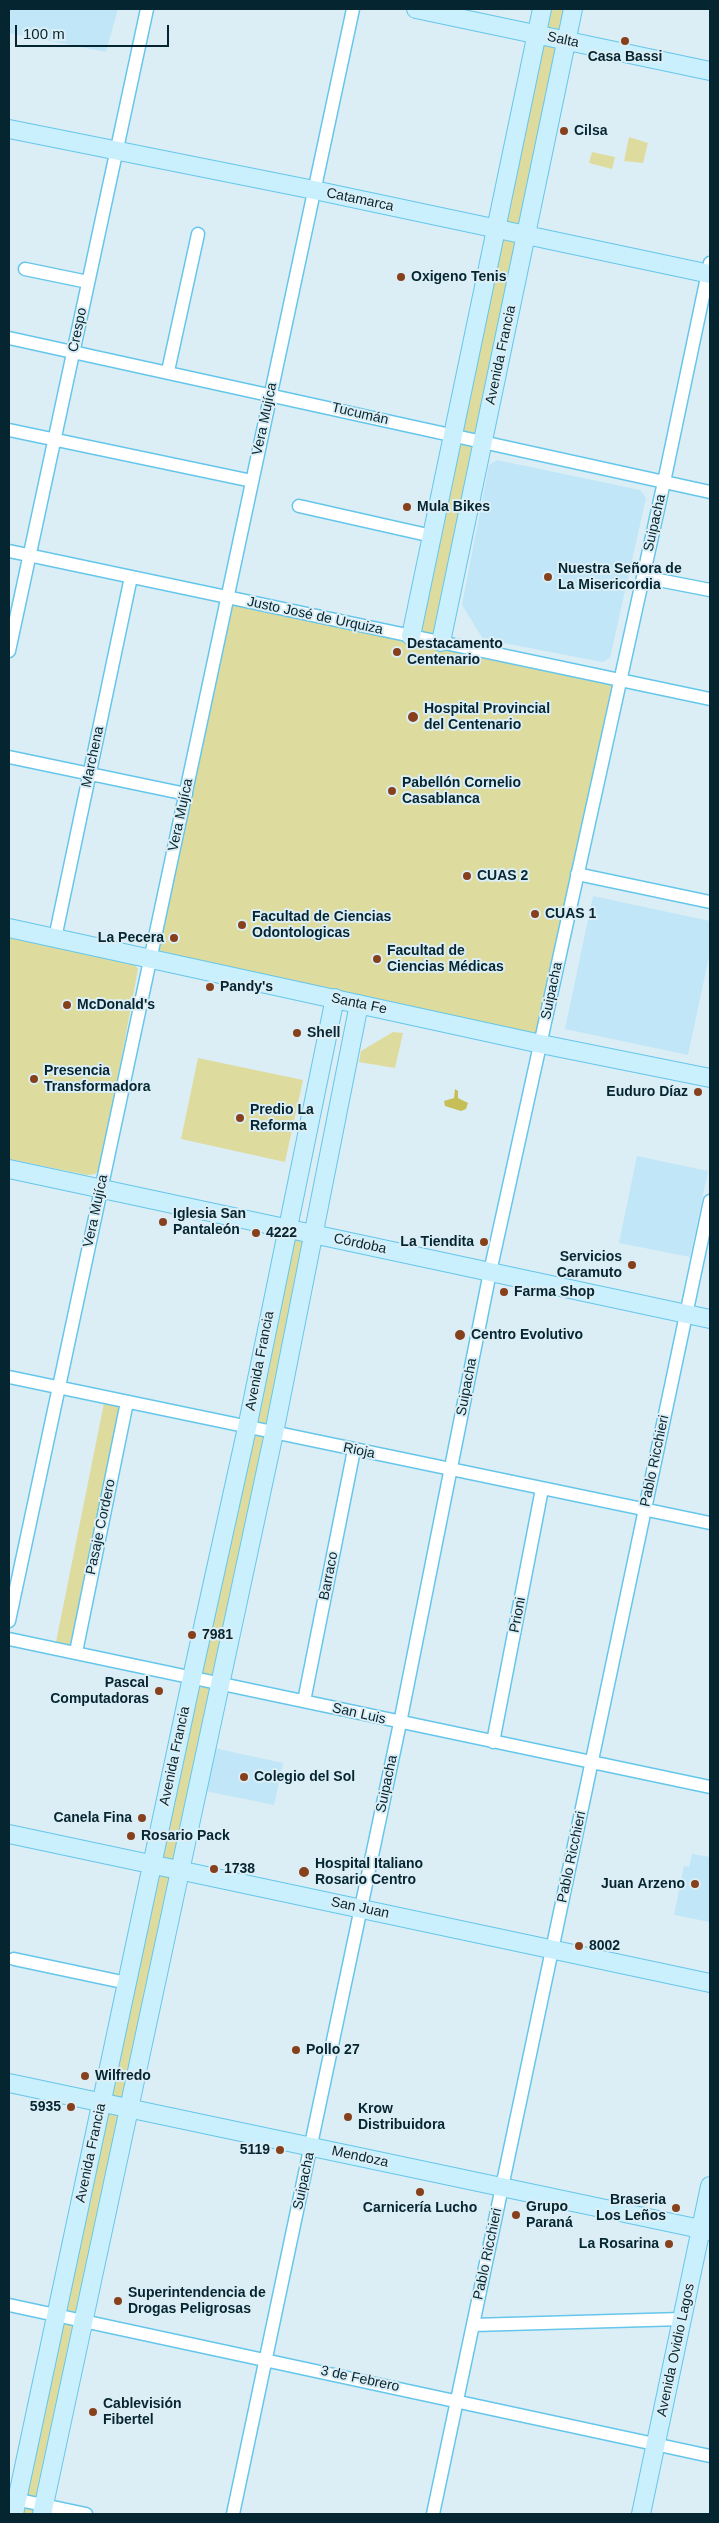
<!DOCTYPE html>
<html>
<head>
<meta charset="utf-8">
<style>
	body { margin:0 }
	#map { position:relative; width:719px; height:2523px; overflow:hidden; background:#dceef5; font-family:Helvetica,sans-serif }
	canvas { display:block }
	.frame { position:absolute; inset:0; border:10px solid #052530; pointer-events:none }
	.scale { position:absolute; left:15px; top:25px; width:154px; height:22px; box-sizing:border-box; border:2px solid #052530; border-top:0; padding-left:6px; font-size:15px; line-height:18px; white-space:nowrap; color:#052530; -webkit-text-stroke:4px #dceef5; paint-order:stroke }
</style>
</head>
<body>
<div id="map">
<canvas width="719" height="2523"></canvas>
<div class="frame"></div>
<div class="scale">100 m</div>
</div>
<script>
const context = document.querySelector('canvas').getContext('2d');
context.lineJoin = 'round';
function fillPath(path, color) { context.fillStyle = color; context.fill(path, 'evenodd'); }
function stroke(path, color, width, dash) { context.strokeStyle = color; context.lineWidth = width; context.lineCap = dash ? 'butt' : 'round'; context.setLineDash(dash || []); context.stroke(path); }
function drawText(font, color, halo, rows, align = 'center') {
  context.font = font + ' Helvetica,sans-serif'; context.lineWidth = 4; context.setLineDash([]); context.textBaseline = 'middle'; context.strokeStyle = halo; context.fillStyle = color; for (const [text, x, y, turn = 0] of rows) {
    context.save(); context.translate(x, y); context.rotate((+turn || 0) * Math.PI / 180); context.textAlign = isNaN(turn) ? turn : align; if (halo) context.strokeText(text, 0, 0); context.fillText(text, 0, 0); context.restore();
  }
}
const built = new Path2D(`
	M9,9H118L106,52L9,33Z
	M497,460L640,490L646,498L610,658L602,662L483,639L462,605L489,465Z
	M593,896L710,921V952L688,1055L565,1029Z
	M637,1156L708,1171L690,1257L619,1243Z
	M214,1748L283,1763L274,1805L205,1791Z
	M692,1854L710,1857V1922L674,1915L684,1866L689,1867Z`);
const green = new Path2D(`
	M542,9H573L441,642L619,679L541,1044L150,958L227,598L411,636Z
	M629,137L648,143L643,163L624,161Z
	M592,152L615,157L612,169L589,163Z
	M9,934L131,960L138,969L101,1168L95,1174L87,1175L9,1159Z
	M393,1032L403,1033L395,1068L359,1062L361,1051Z
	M198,1058L303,1080L285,1162L181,1139Z
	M287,1228L312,1234L42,2514H14Z
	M104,1403L120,1407L73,1645L56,1642Z`);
const forest = new Path2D(`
	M455,1089L458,1091V1098L468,1103L466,1109L461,1111L445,1106L444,1101L454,1098Z`);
const street = new Path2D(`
	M25,269L88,282
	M9,338L710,492
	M168,371L198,234
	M9,430L252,481
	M299,506L432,536
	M9,551L710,699
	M643,577L710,590
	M9,651L147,9
	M9,757L186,794
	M577,874L710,902
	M55,938L131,577
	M9,1377L710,1523
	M9,1621L353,9
	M9,1639L710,1787
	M76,1652L127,1402
	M304,1701L354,1450
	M493,1742L542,1489
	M14,1959L127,1983
	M9,2305L710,2456
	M473,2325L682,2319
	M10,2498L86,2514
	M233,2514L400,1723L490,1272L664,482L710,263
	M433,2514L710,1201`);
const secondary = new Path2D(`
	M416,9L710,71
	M9,129L314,190L710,274
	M411,636L542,9
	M441,642L573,9
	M9,928L541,1044L710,1078
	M9,1169L710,1319
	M9,1834L710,1983
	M9,2083L710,2231
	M14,2514L192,1677L247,1428L335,998
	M42,2514L274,1433L359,1004
	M641,2514L710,2186`);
const markers = [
	[625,41,5,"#87401c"],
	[564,131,5,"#87401c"],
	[401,277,5,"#87401c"],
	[407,507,5,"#87401c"],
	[548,577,5,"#87401c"],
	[397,652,5,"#87401c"],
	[413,717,6,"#87401c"],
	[392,791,5,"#87401c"],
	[467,876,5,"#87401c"],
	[535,914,5,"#87401c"],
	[242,925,5,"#87401c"],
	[174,938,5,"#87401c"],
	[377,959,5,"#87401c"],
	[210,987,5,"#87401c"],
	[67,1005,5,"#87401c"],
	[297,1033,5,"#87401c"],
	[34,1079,5,"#87401c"],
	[698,1092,5,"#87401c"],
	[240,1118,5,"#87401c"],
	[163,1222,5,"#87401c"],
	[256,1233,5,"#87401c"],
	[484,1242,5,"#87401c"],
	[632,1265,5,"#87401c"],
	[504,1292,5,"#87401c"],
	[460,1335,6,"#87401c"],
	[192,1635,5,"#87401c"],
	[159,1691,5,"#87401c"],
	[244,1777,5,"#87401c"],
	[142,1818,5,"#87401c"],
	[131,1836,5,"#87401c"],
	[214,1869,5,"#87401c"],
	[304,1872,6,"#87401c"],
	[695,1884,5,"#87401c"],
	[579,1946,5,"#87401c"],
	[296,2050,5,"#87401c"],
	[85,2076,5,"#87401c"],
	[71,2107,5,"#87401c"],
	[348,2117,5,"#87401c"],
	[280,2150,5,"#87401c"],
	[420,2192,5,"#87401c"],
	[676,2208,5,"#87401c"],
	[516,2215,5,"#87401c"],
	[669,2244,5,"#87401c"],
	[118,2301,5,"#87401c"],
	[93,2412,5,"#87401c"]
];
const streetNames = [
	["Salta",563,40,12],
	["Catamarca",360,200,12],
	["Crespo",78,330,-78],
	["Avenida Francia",501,355,-78],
	["Tucumán",360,414,13],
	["Vera Mujíca",265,419,-78],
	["Suipacha",655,523,-77],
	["Justo José de Urquiza",315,616,12],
	["Marchena",93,757,-78],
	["Vera Mujíca",181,815,-78],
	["Suipacha",552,991,-78],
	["Santa Fe",359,1004,12],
	["Vera Mujíca",96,1211,-78],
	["Córdoba",360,1244,12],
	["Avenida Francia",260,1361,-79],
	["Suipacha",467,1387,-79],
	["Rioja",359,1451,12],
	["Pablo Ricchieri",655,1461,-78],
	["Pasaje Cordero",101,1527,-78],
	["Barraco",329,1576,-79],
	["Prioni",518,1615,-79],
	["San Luis",359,1714,13],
	["Avenida Francia",175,1756,-78],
	["Suipacha",387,1784,-78],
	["Pablo Ricchieri",572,1857,-78],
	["San Juan",360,1908,12],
	["Avenida Francia",91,2153,-78],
	["Mendoza",360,2157,12],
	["Suipacha",304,2181,-78],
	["Pablo Ricchieri",488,2254,-78],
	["Avenida Ovidio Lagos",676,2350,-78],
	["3 de Febrero",360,2379,12]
];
const poiNames = [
	["Casa Bassi",625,57,"center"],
	["Cilsa",574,131],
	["Oxigeno Tenis",411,277],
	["Mula Bikes",417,507],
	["Nuestra Señora de",558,569],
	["La Misericordia",558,585],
	["Destacamento",407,644],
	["Centenario",407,660],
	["Hospital Provincial",424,709],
	["del Centenario",424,725],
	["Pabellón Cornelio",402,783],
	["Casablanca",402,799],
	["CUAS 2",477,876],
	["CUAS 1",545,914],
	["Facultad de Ciencias",252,917],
	["Odontologicas",252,933],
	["La Pecera",164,938,"right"],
	["Facultad de",387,951],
	["Ciencias Médicas",387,967],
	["Pandy's",220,987],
	["McDonald's",77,1005],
	["Shell",307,1033],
	["Presencia",44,1071],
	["Transformadora",44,1087],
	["Euduro Díaz",688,1092,"right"],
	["Predio La",250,1110],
	["Reforma",250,1126],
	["Iglesia San",173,1214],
	["Pantaleón",173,1230],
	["4222",266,1233],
	["La Tiendita",474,1242,"right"],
	["Servicios",622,1257,"right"],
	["Caramuto",622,1273,"right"],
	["Farma Shop",514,1292],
	["Centro Evolutivo",471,1335],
	["7981",202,1635],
	["Pascal",149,1683,"right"],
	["Computadoras",149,1699,"right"],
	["Colegio del Sol",254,1777],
	["Canela Fina",132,1818,"right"],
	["Rosario Pack",141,1836],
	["Hospital Italiano",315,1864],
	["Rosario Centro",315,1880],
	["1738",224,1869],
	["Juan Arzeno",685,1884,"right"],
	["8002",589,1946],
	["Pollo 27",306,2050],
	["Wilfredo",95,2076],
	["5935",61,2107,"right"],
	["Krow",358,2109],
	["Distribuidora",358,2125],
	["5119",270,2150,"right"],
	["Braseria",666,2200,"right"],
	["Los Leños",666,2216,"right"],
	["Grupo",526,2207],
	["Paraná",526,2223],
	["Carnicería Lucho",420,2208,"center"],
	["La Rosarina",659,2244,"right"],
	["Superintendencia de",128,2293],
	["Drogas Peligrosas",128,2309],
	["Cablevisión",103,2404],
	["Fibertel",103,2420]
];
fillPath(built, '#c0e6f7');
fillPath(green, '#dedb9e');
fillPath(forest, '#c6bf57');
stroke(street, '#65c6eb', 15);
stroke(secondary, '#65c6eb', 20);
stroke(street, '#fff', 12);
stroke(secondary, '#caf0fd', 18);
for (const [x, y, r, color] of markers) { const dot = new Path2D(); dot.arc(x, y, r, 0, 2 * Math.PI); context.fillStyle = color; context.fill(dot); stroke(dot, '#dceef5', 2); }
drawText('14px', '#052530', '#dceef5', streetNames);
drawText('bold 14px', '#052530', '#dceef5', poiNames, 'left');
</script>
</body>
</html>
